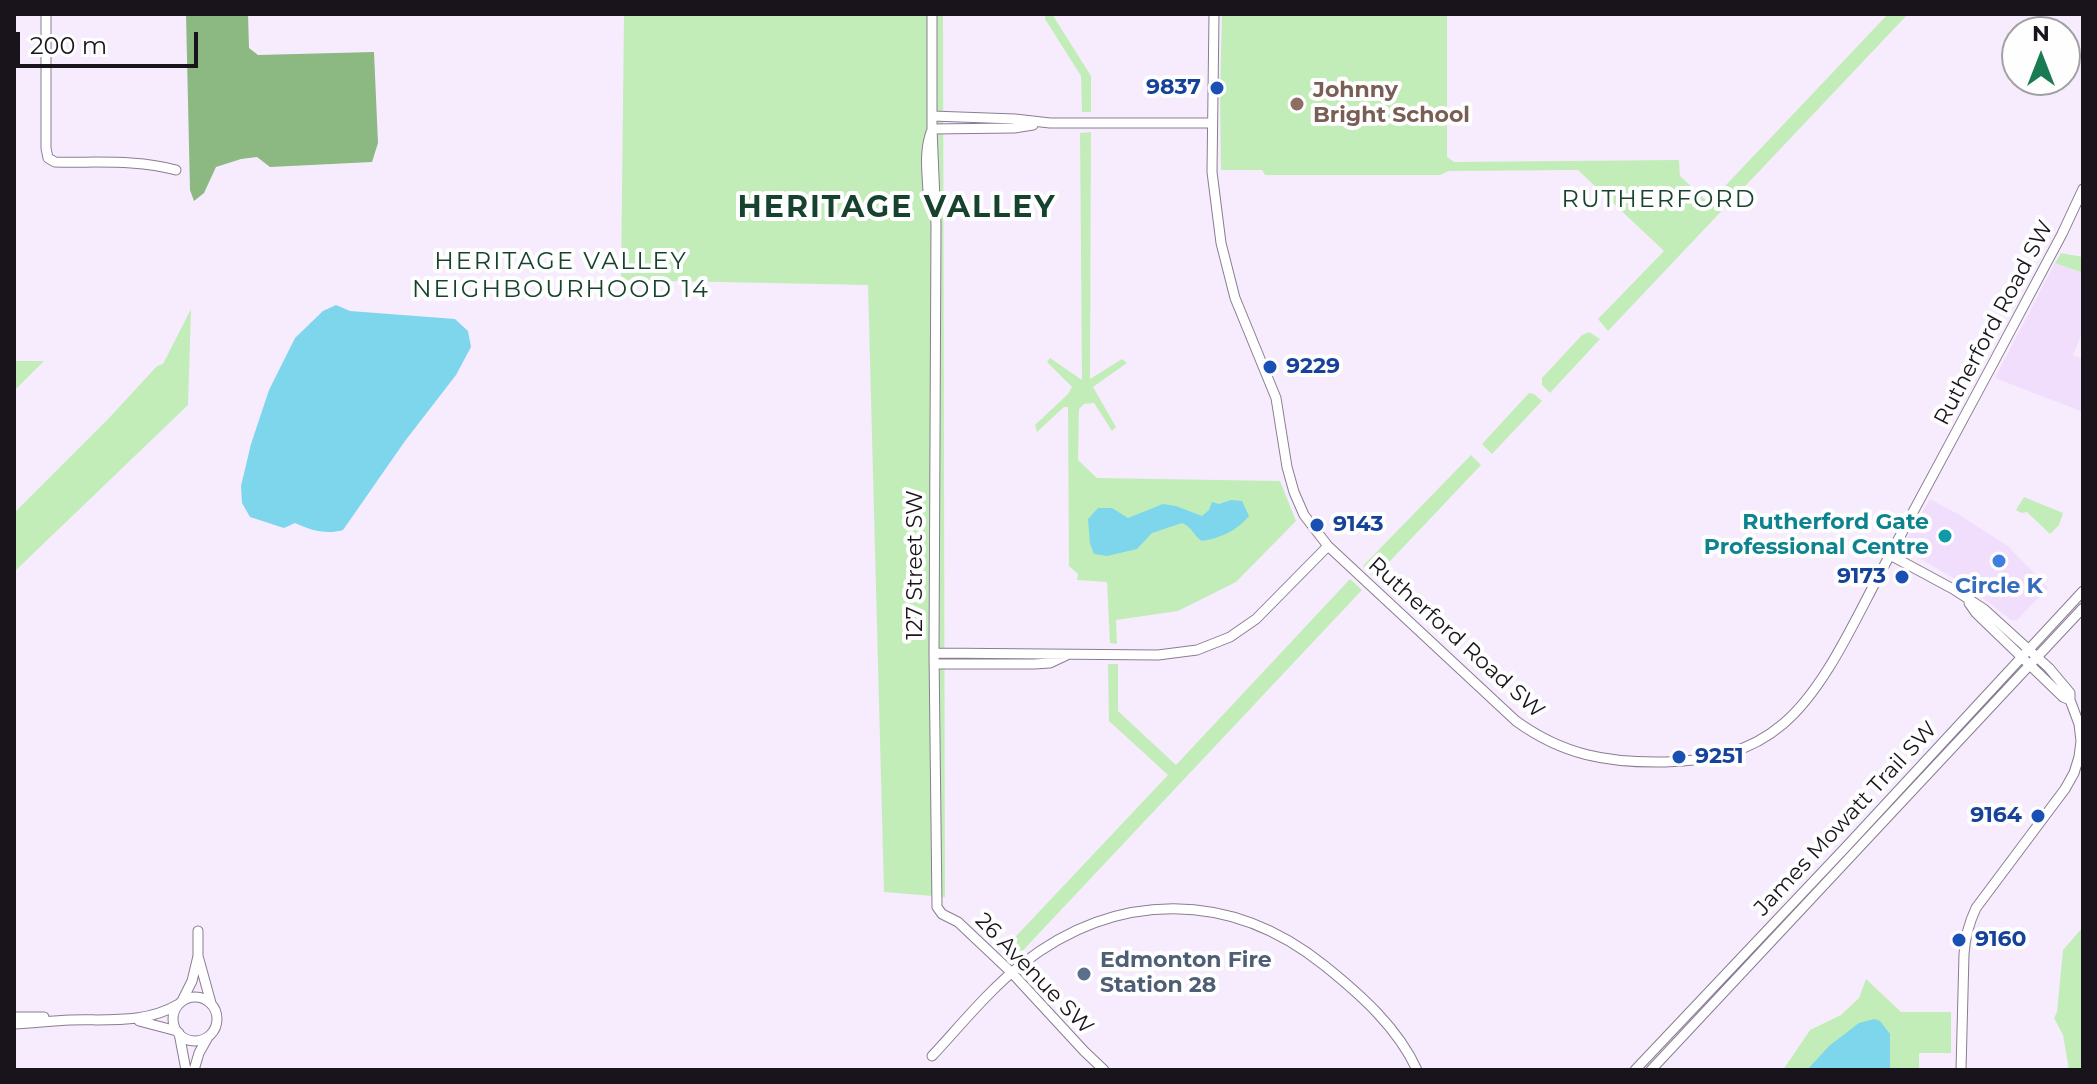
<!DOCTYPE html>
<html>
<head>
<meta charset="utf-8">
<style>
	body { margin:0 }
	#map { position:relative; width:2097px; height:1084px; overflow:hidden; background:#f7ecfe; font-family:Montserrat,sans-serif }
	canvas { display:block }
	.frame { position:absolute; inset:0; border:16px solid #19141c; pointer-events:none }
	.north { position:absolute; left:2001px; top:16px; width:80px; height:80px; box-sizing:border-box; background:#fefefe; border:2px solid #a2a0a4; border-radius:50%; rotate:0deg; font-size:22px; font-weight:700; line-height:32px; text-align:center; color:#19141c }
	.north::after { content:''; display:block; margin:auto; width:28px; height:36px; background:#1a7a51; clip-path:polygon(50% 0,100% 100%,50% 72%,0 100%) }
	.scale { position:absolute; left:16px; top:32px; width:182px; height:36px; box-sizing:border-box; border:4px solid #19141c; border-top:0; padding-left:10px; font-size:24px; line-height:28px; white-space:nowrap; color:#19141c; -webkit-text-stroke:6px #fefefe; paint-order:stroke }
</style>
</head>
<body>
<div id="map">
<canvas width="2097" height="1084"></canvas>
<div class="frame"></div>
<div class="north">N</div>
<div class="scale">200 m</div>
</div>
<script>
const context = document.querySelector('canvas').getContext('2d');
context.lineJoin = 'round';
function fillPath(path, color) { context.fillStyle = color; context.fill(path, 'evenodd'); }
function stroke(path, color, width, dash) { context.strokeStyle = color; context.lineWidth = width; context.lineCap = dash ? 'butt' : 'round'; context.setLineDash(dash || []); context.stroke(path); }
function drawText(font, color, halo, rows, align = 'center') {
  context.font = font + ' Montserrat,sans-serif'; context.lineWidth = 8; context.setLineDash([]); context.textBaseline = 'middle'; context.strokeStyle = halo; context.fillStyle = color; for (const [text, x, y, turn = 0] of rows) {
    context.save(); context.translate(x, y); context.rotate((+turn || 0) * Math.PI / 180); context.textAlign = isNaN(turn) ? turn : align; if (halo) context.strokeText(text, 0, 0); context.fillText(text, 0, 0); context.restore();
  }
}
const built = new Path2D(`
	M2055,263L2083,273V331L2073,355L2083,359V412L1995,378Z
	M1930,499L1958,514L2008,546L2048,588L2017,620H2011L1969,587L1905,550V541Z`);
const green = new Path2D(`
	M624,14H943L945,897L884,892L868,285L621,280Z
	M1045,14H1052L1091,76V112H1082L1081,76L1045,19Z
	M1222,14H1447V157L1454,162L1679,160L1680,176L1709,203L1888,14H1908L1608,331L1598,319L1664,251L1578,170L1449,171L1440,175H1265L1262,170H1221L1220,94Z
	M1091,132L1090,379L1122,359L1127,363L1093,387L1116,427L1112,431L1094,403L1084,404L1079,409L1078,460L1097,478L1280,481L1296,521L1236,582L1178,611L1116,620L1117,644L1110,643L1107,582L1077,580L1078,574L1069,566L1068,407H1064L1037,432L1035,425L1068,394L1072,387L1047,362L1050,358L1082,380L1080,133Z
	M2061,253L2083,257V273L2055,263Z
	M191,309L188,405L14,572V513L110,417L157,366L163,364Z
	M1589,332L1600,339L1550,393L1542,385V378L1582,335Z
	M14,361H44L14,391Z
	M1529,393L1534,394L1542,401L1492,454L1482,444Z
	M1471,455L1481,465L1375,577L1363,566Z
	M2024,497L2063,513L2059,525L2050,534L2027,512L2022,513L2016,510Z
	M1350,579L1362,590L1013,961L1003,950L1168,775L1109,721L1108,664H1118V711L1176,765Z
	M2083,927V1070H2069L2063,1035L2054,1018L2057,1012L2063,950Z
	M1866,979L1901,1012H1951V1053H1919V1070H1783L1810,1030L1841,1015L1859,998Z`);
const forest = new Path2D(`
	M186,14H248L249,48L258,55L374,52L378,143L372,162L270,167L257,157L241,159L216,167L204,193L194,201L190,190Z`);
const water = new Path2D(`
	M336,305L350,311L455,319L468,331L471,347L456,375L405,441L343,530C326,535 310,530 295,523L284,528L250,517L242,503L241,486L251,444L269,390L295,338L323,311Z
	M1231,500L1242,501L1249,516C1237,531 1220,538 1202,541C1193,535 1192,527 1182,523L1152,533L1137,549L1107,556L1094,554L1090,544L1088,519L1098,508H1112L1128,518L1163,504L1176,506L1202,516L1209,510L1212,502L1219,504Z
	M1874,1019L1880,1021L1890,1034V1070H1807L1829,1046L1859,1023Z`);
const secondary = new Path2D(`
	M46,14V148L48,158L55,162C95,163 137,159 176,170
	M932,14V129L936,224L934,653L937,907L942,914L958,922L1012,973L1084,1051L1104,1070
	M1214,14L1212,172L1221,243L1235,298L1276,398L1287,467L1294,492L1304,515L1328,546L1516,721C1563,755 1607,763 1665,762C1709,761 1749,753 1783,724C1826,688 1857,615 1884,566C1944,455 2003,345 2062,234L2083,189
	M932,116L1015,119L1050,123H1212
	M932,129L1014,128L1033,125
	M928,192C927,171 924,152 931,132
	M1890,555L1953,589L1984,609L2049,668L2070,693V700L2079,724L2081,741L2079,757L2074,773L2065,789L1976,908C1969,923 1965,937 1964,954L1961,1070
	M1969,603L1976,613L2063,697L2070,700
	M934,653L1158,655L1197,650L1230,637L1256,619L1328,546
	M934,664H1034L1050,663L1067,655
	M198,956V931
	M173 1019a22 22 0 1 1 44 0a22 22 0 1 1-44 0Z
	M182,1001L192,981L198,956L211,1003
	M14,1017H44
	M139,1021L177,1031
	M14,1024C33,1023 51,1021 70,1020C109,1019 145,1024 179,1004
	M179,1033L186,1070
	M932,1056C960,1026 989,990 1022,964C1117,890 1231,890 1325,966C1361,995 1398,1028 1417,1070
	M194,1070L199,1053L208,1037
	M1635,1070L1845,848L2083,591
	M1651,1070L2083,608`);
const markers = [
	[1217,88,8,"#1a4fb4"],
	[1297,104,8,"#8d6e63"],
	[1270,367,8,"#1a4fb4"],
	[1317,525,8,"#1a4fb4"],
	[1945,536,8,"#0f9aa8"],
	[1999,561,8,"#3f7fe0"],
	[1902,577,8,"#1a4fb4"],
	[1679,757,8,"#1a4fb4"],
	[2038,816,8,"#1a4fb4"],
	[1959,940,8,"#1a4fb4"],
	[1084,974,8,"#5c6f8a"]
];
const transitNames = [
	["9837",1201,88,"right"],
	["9229",1286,367],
	["9143",1333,525],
	["9173",1886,577,"right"],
	["9251",1695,757],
	["9164",2022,816,"right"],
	["9160",1975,940]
];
const educationNames = [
	["Johnny",1313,91],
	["Bright School",1313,116]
];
const streetNames = [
	["Rutherford Road SW",1994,323,-62],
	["127 Street SW",916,565,-90],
	["Rutherford Road SW",1456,638,42],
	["James Mowatt Trail SW",1846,819,-47],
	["26 Avenue SW",1034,974,46]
];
const cultureNames = [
	["Rutherford Gate",1929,523],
	["Professional Centre",1929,548]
];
const shopNames = [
	["Circle K",1999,587]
];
const serviceNames = [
	["Edmonton Fire",1100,961],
	["Station 28",1100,986]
];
const neighbourhoodNames = [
	["RUTHERFORD",1659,200],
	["HERITAGE VALLEY",561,262],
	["NEIGHBOURHOOD 14",561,290]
];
const districtNames = [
	["HERITAGE VALLEY",897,208]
];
fillPath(built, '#f1defc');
fillPath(green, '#c3edb8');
fillPath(forest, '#8cb881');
fillPath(water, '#7dd6ec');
stroke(secondary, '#8a7d92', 11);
stroke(secondary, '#fff', 9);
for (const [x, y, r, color] of markers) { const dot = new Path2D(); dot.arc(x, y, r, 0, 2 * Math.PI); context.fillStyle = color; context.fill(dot); stroke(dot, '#fefefe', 3); }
drawText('bold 22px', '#164399', '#fefefe', transitNames, 'left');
drawText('bold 22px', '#785e54', '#fefefe', educationNames, 'left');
drawText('22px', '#19141c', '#fefefe', streetNames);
drawText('bold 22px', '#0d838f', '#fefefe', cultureNames, 'right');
drawText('bold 22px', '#366cbe', '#fefefe', shopNames);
drawText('bold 22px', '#4e5e75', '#fefefe', serviceNames, 'left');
context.letterSpacing = '2px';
drawText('24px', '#17422d', '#fefefe', neighbourhoodNames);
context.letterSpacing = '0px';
context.letterSpacing = '2px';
drawText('bold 30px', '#17422d', '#fefefe', districtNames);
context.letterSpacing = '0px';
</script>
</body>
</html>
